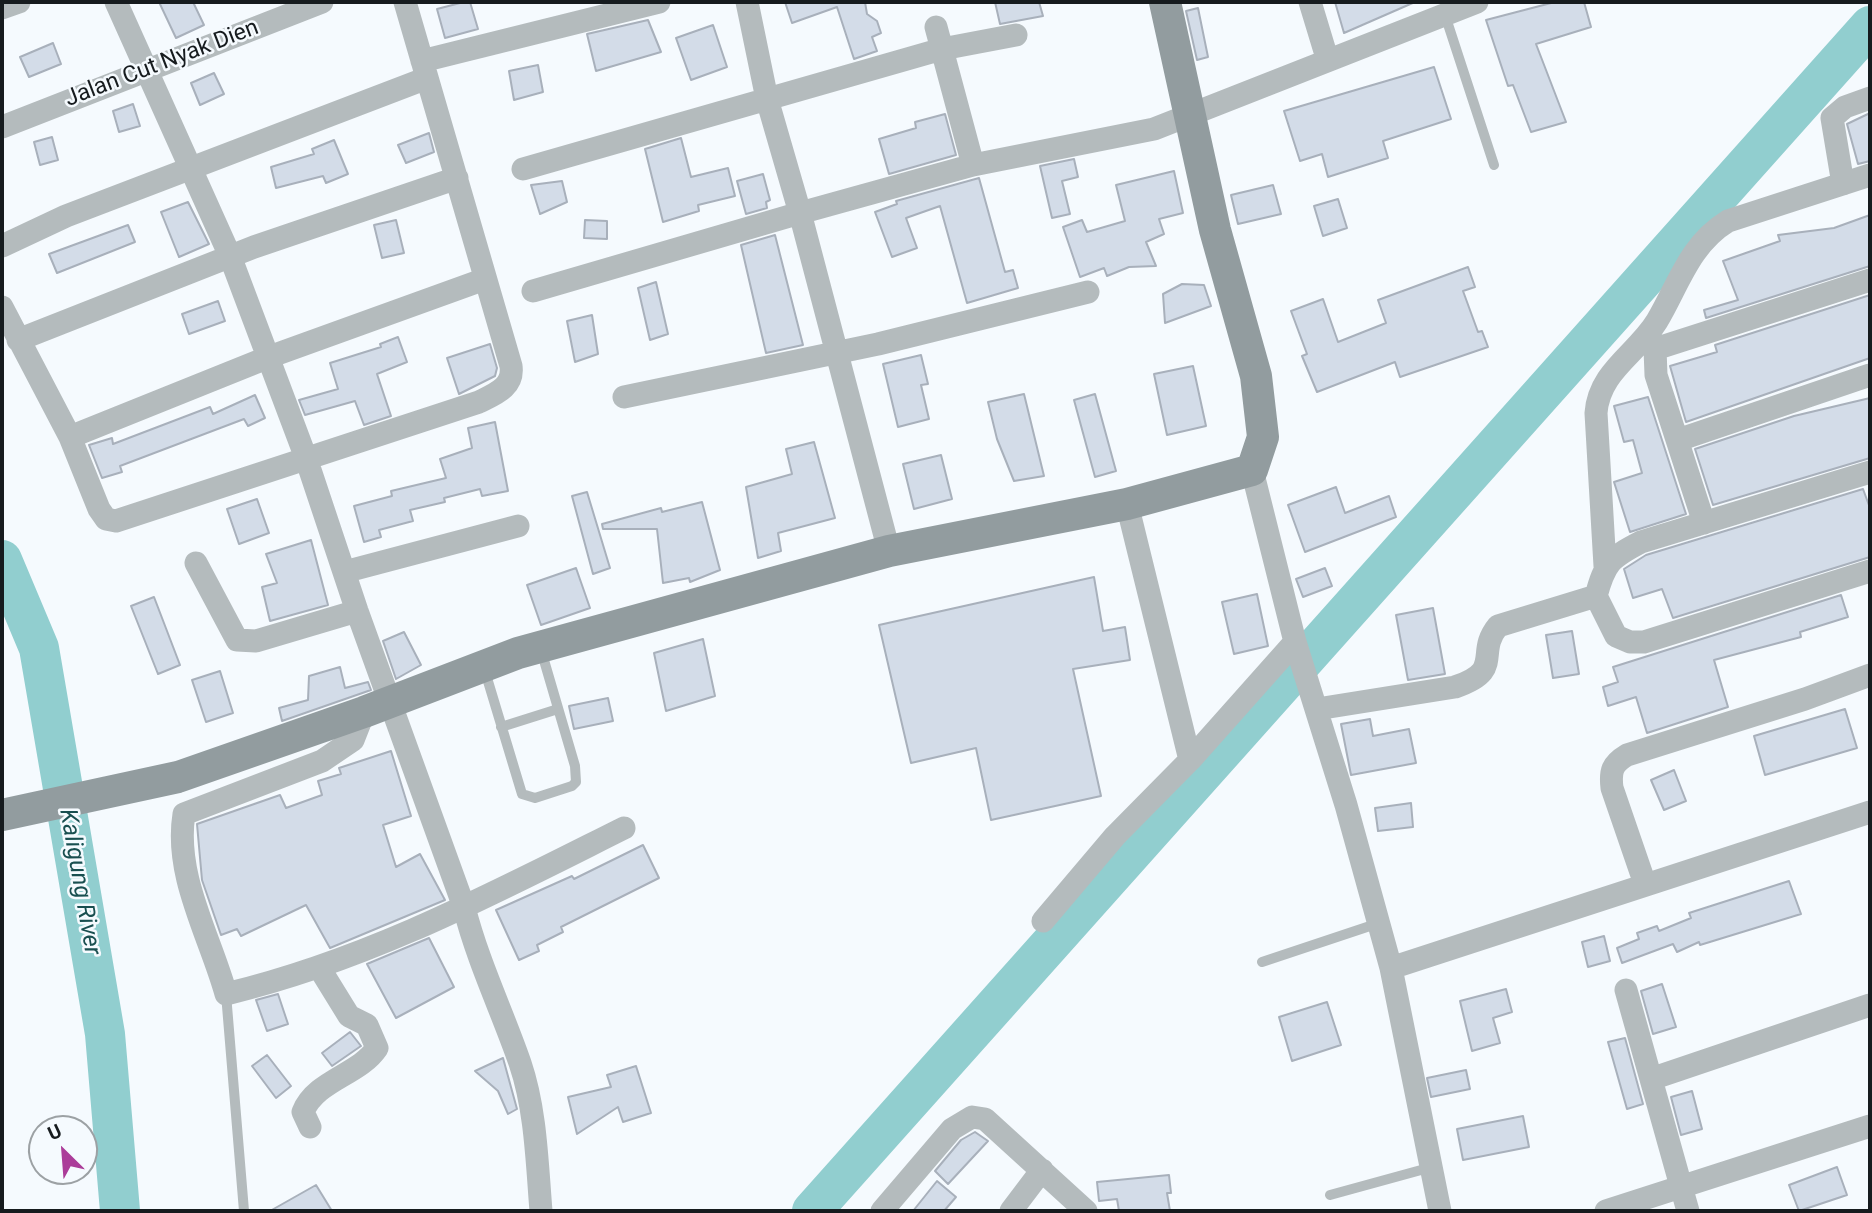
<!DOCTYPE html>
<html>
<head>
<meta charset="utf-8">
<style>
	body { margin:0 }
	#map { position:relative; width:1872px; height:1213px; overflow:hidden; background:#f5fafe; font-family:Roboto,sans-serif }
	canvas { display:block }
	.frame { position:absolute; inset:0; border:4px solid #161b1e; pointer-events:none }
	.north { position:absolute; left:28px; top:1115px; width:70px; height:70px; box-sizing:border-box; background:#f5fafe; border:2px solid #9ca1a4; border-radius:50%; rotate:335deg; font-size:19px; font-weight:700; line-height:28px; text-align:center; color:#161b1e }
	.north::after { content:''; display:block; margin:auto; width:24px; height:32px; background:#ab3c99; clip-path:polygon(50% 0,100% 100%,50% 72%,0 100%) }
</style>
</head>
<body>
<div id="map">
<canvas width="1872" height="1213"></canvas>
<div class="frame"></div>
<div class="north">U</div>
</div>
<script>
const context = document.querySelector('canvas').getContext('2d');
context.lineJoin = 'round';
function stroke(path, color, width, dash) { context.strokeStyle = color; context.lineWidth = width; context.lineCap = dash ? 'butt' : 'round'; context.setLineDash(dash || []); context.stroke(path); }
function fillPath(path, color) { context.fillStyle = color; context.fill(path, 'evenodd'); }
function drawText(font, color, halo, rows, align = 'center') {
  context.font = font + ' Roboto,sans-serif'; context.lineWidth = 5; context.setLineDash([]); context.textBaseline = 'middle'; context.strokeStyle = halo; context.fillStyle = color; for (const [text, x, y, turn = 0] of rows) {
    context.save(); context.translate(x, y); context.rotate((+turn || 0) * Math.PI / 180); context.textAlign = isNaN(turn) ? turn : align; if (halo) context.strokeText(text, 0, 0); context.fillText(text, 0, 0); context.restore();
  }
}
const river = new Path2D(`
	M2,560L39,648L105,1034L120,1211
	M812,1211L1870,26`);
const building = new Path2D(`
	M159,2H193L204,25L176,38Z
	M464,2H470L478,29L445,38L437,9Z
	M785,2H865L867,14L877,21L881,33L872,37L877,51L854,59L837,7L792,23Z
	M995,2H1039L1043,16L1000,24Z
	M1335,2H1415L1344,33Z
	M1555,2H1584L1591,27L1536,44L1566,122L1531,132L1513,85L1508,86L1486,20Z
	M1198,8L1208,57L1197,60L1186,11Z
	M648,20L661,52L596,71L587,34Z
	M713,25L727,67L691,80L676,38Z
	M53,43L61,64L29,77L20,57Z
	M538,65L543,92L514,100L509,71Z
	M1434,67L1451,119L1383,141L1388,158L1328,177L1322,154L1300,161L1284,111Z
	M214,73L224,94L200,105L191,83Z
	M133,104L140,126L119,132L113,111Z
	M1870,113V161L1858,164L1847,124Z
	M945,114L956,155L889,174L879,139L916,128L915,122Z
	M429,133L434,152L406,163L398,145Z
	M52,137L58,160L40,165L34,142Z
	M681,138L691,177L728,168L735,196L698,205L699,211L663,222L645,149Z
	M334,140L348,174L326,183L323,176L276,188L271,167L314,154L312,149Z
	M1074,159L1078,177L1062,181L1070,214L1052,218L1040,166Z
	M1174,171L1183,213L1159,219L1164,234L1146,242L1156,266L1129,267L1107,276L1104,268L1080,277L1063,227L1082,220L1087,232L1125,221L1116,185Z
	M763,174L770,200L766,202L767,208L746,214L737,181Z
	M979,178L1005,272L1013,270L1018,288L967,303L940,206L906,218L917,248L892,257L875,212L897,204L896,201Z
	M562,181L567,202L540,214L531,185Z
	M1273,185L1281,214L1238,224L1231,195Z
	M1338,199L1347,228L1323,236L1314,206Z
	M188,202L209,244L179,257L161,212Z
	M1870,215V266L1706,318L1704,310L1738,300L1723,261L1780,241L1778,235L1834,228Z
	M396,220L404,253L382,258L374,225Z
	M585,220L607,221V239L584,238Z
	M128,225L135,242L57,273L49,254Z
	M775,235L803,345L766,353L741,245Z
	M1468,267L1475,287L1463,291L1478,332L1482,331L1488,347L1400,377L1395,362L1317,392L1302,356L1307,354L1291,311L1323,299L1338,342L1386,323L1378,300Z
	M656,282L668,334L650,340L638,288Z
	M1182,284L1204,285L1211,306L1165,323L1163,294Z
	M1870,295V358L1686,422L1670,366L1717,352L1715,345Z
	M218,301L225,321L189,334L182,314Z
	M592,315L598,354L575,362L567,321Z
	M398,337L407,362L377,374L391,416L364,425L355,401L305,415L299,400L338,389L330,363L381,347L380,344Z
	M490,344L497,368L495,376L459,394L447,358Z
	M921,355L928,384L921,385L929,419L898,427L883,364Z
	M1193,366L1206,426L1167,435L1154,374Z
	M1024,394L1044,476L1014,481L997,439L988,402Z
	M1095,394L1116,471L1095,477L1074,400Z
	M255,395L265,418L248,426L244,419L120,466L122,472L102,478L89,445L112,438L113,444L210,407L213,414Z
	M1648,397L1686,514L1630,532L1614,482L1642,473L1633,440L1624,442L1614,406Z
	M1870,398V458L1713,505L1695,449L1794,416Z
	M495,422L508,491L482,496L480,489L444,498L445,502L410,510L413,521L379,530L381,537L364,542L354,506L392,496L391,491L446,478L440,459L472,448L468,428Z
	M814,442L835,518L778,533L781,551L758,558L746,487L792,474L786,449Z
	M941,455L952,499L914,509L903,464Z
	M1336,487L1345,513L1389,496L1396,517L1305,552L1288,505Z
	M1863,489L1870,508V557L1673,618L1662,589L1633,598L1624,569L1646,555Z
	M587,492L610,568L593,574L572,496Z
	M257,499L269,533L239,544L227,509Z
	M702,502L720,570L690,582L689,578L663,583L657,529H603L602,524L661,508L662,512Z
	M311,540L328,605L270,621L262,587L277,583L266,554Z
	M576,568L590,608L541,625L527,585Z
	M1325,568L1332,586L1303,597L1296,579Z
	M1094,577L1103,631L1125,627L1130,660L1073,669L1101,796L991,820L976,748L911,763L879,625Z
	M1257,594L1268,646L1234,654L1222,602Z
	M1841,595L1848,617L1800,632L1801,637L1714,660L1728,707L1647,733L1636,697L1608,706L1603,687L1618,682L1613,667Z
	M154,597L180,665L158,674L131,606Z
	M1433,608L1445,674L1408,680L1396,615Z
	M1572,631L1579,674L1553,678L1546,635Z
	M404,632L421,665L396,679L383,641Z
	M703,639L715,696L666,711L654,653Z
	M340,667L345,688L368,682L371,690L282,721L279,708L308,700L309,676Z
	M220,671L233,713L206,722L192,680Z
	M608,698L613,721L574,729L569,706Z
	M1845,709L1857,748L1765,775L1754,736Z
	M1370,719L1373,736L1409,729L1416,763L1351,775L1341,724Z
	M391,751L411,816L383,825L396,867L420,854L445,900L330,948L306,905L241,936L237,929L221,935L202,880L197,824L280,795L286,808L322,795L318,781L341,774L339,768Z
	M1674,770L1686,801L1664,810L1651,780Z
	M1411,803L1413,827L1378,831L1375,808Z
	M643,845L659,878L561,927L563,932L537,945L539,951L519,960L496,910L572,876L574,879Z
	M1789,881L1801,914L1700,945L1699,942L1677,952L1673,944L1622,963L1617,948L1639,939L1637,933L1657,926L1659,931L1691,918L1689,913Z
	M1604,936L1610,961L1588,967L1582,942Z
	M429,938L454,987L396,1018L367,964Z
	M1662,984L1676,1027L1653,1034L1641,991Z
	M1506,989L1512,1012L1493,1018L1500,1043L1472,1051L1460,1001Z
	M278,994L288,1024L267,1031L256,1000Z
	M1327,1002L1341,1045L1292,1061L1279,1017Z
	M350,1032L361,1046L332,1066L322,1053Z
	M1625,1038L1643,1104L1627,1109L1608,1042Z
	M267,1055L291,1086L276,1098L252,1066Z
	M503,1058L517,1109L508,1114L498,1091L475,1071Z
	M636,1066L651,1113L623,1122L618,1107L577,1134L568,1097L611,1087L607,1075Z
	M1466,1070L1470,1089L1431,1097L1427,1078Z
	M1692,1091L1702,1129L1681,1135L1671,1097Z
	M1523,1116L1529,1147L1463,1160L1457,1129Z
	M975,1132L988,1141L948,1184L935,1171L961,1140Z
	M1837,1167L1847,1195L1799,1211L1789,1185Z
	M1169,1175L1171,1193H1167L1170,1211H1119L1117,1199L1099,1201L1097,1182Z
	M937,1181L956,1197L944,1211H913Z
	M316,1185L332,1211H270Z`);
const service = new Path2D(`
	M1445,15L1494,165
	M484,668L522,794L535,798L572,786L576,782L575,766L541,650
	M501,727L558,709
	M1262,962L1379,923
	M226,994L244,1211
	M1330,1195L1432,1167`);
const minor = new Path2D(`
	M116,2L230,256L306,458L357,611L464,907C478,962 502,1011 520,1063C536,1110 537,1163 541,1211
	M747,2L767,99L800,213L973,165L1154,129L1477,2
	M1310,2L1327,58
	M2,8L19,2
	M936,27L973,165
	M422,61L659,2
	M2,127L322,2
	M523,169L942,49L1016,35
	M1843,184L1832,118L1845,107L1870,98
	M2,246L66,216L427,78
	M533,291L800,213L889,551
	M2,307L70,437L99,509L106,519L116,521L479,402C495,394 514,387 511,366L405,2
	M18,340L254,247L457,178
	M624,397L878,344L1088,292
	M70,437L269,357L485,279
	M1678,440L1870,375
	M1252,470L1295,642L1346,805L1391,968L1440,1211
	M1127,504L1190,760
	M1704,523L1656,375L1655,349L1870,280
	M196,563L237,640L256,641L357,611
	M1605,566L1596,413C1599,371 1637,354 1657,321C1679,284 1689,245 1728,221L1870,175
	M344,572L518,526
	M1596,596L1616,636L1630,642H1644L1870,571
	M1317,709L1455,687C1505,670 1475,654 1498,626L1596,596C1605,563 1610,558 1641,542L1870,472
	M364,712L353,740L322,761L184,814C174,876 210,936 226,994C368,960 494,893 624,828
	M1645,884L1612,788C1610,771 1612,764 1627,755L1805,699L1870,675
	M1043,921L1115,836L1190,760L1295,642
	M1391,968L1870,812
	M1626,990L1688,1211
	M1651,1079L1870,1005
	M310,1127L303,1112C316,1080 359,1075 377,1048L367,1025L349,1016L320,969
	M882,1211L952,1129L972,1117L985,1119L1086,1211
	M1011,1211L1042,1170
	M1606,1211L1870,1126`);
const secondary = new Path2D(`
	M2,815L178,777L364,712L518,653L889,551L1127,504L1252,470L1263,437L1256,376L1215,230L1165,2`);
const streetNames = [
	["Jalan Cut Nyak Dien",162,64,-21]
];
const waterNames = [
	["Kaligung River",79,882,80]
];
stroke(river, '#91cecf', 40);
fillPath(building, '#d3dce8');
stroke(building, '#a8b0bb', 2);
stroke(service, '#b4bbbd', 10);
stroke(minor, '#b4bbbd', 23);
stroke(secondary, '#929c9f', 32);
drawText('23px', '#161b1e', '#f5fafe', streetNames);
drawText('italic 24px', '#194f50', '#f5fafe', waterNames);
</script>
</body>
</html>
